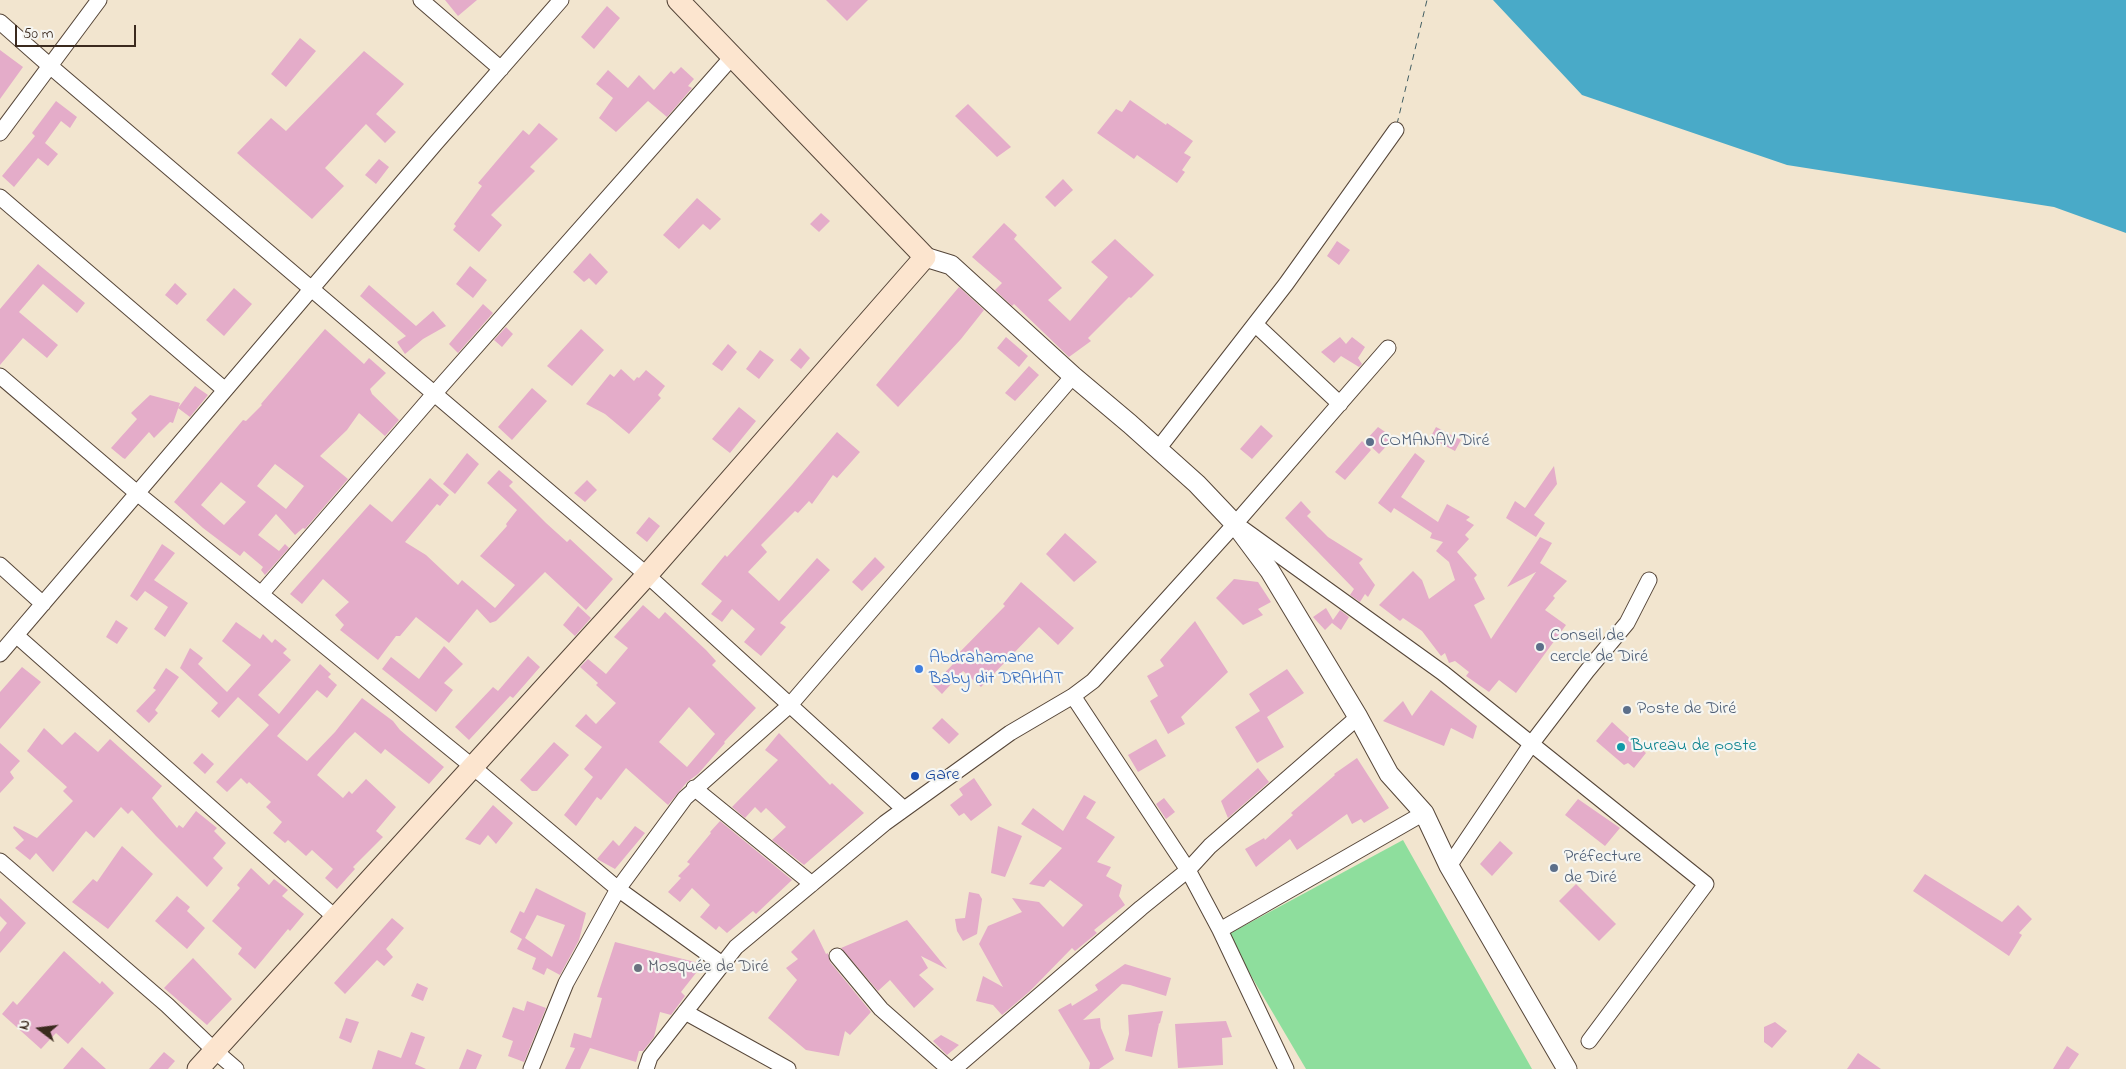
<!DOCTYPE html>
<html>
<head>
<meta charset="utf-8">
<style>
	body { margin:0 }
	#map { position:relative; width:2126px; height:1069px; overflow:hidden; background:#f2e5cf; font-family:"Indie Flower",sans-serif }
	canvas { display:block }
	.north { position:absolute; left:15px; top:1004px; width:50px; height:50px; -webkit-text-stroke:4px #f6f6f2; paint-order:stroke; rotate:285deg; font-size:14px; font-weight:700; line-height:20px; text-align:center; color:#3b2a1e }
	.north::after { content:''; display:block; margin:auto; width:18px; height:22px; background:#3b2a1e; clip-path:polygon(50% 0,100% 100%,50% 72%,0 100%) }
	.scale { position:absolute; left:15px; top:25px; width:121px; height:22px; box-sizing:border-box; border:2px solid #3b2a1e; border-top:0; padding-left:6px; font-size:15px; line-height:18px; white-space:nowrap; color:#3b2a1e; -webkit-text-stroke:4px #f6f6f2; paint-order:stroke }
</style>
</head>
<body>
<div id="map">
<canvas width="2126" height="1069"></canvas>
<div class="north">N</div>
<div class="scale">50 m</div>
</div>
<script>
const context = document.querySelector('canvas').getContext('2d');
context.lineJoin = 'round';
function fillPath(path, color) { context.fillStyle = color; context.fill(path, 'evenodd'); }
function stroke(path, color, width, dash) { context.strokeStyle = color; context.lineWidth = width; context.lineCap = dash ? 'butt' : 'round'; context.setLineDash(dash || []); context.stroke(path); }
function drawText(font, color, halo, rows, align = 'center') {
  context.font = font + ' "Indie Flower",sans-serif'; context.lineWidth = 4.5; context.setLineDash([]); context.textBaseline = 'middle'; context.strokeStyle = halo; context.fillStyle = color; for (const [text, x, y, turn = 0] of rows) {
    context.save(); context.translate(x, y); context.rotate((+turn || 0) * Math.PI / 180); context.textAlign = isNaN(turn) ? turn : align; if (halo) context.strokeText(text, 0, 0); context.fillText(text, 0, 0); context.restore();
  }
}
const green = new Path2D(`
	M1403,840L1532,1069H1306L1227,935Z`);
const water = new Path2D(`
	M1493,0H2126V233L2054,207L1787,165L1582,95Z`);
const ferry = new Path2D(`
	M1397,124L1427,0`);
const building = new Path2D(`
	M445,0H477L458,16Z
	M826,0H868L847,21Z
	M607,6L620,18L594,49L581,37Z
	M300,38L316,51L286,87L271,74Z
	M0,50L23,67L0,99Z
	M364,51L404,84L376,114L396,132L385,143L366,124L325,168L344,186L312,219L237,153L271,118L286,131Z
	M681,67L694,79L688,86L692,88L667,117L648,101L616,132L599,118L613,98L596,84L608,70L628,88L639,75L654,90L671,71L674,74Z
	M1130,100L1166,125L1167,123L1193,141L1184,153L1191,157L1182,170L1185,172L1177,183L1137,155L1134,159L1097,133L1116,109L1122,112Z
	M56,101L77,117L70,128L61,121L45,143L58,154L48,166L38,158L14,187L2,176L35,136L32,133Z
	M968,104L1011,147L997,157L955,116Z
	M539,123L558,139L530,167L535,171L491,215L502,225L479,252L453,230L456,226L454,224L482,186L478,183L523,130L529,135Z
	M379,159L389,167L376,184L365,175Z
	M1063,179L1073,190L1055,207L1045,197Z
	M697,198L721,219L710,230L703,224L679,249L663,235Z
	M821,213L830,221L819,232L810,224Z
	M1004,223L1017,235L1014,239L1062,288L1048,300L1070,321L1108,277L1091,262L1115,239L1154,275L1131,298L1129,297L1088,338L1091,341L1069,357L1014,304L1012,306L995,290L1002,283L972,257Z
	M1337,241L1350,250L1339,265L1327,256Z
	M590,253L608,272L596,285L589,278L584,282L573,272Z
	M38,264L85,303L77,313L43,284L19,312L58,345L47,358L23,338L0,365V309Z
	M470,266L487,280L473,298L456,284Z
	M175,283L187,294L177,305L165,295Z
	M369,285L416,326L433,311L446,326L423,339L405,354L397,342L406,336L360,296Z
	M959,287L984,310L961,339L898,407L876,385Z
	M234,288L252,304L224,336L206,320Z
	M483,304L493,313L458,353L449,344Z
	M506,327L513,334L502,347L494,340Z
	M325,329L364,364L369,358L386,373L370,389L372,394L399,420L385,436L359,413L347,430L320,456L348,479L305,529L303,528L295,535L276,514L258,535L279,551L285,544L289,548L265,575L261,570L263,567L244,551L240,556L203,528L174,502L243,420L246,421L262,405L261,404ZM275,464L304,486L286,509L257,486ZM221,482L246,502L224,525L201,505Z
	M581,329L604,350L572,386L547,366Z
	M1006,337L1028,356L1019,367L997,348Z
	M1340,337L1346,344L1352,337L1365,347L1358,358L1362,364L1359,367L1341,356L1334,363L1321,352Z
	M728,344L737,352L722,371L712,364Z
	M800,348L810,358L801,369L790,360Z
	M760,350L774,360L759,379L746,369Z
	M1029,366L1039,375L1015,401L1005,393Z
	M621,369L634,381L637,377L639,378L646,370L665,386L658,395L661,398L629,434L605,414L586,404L610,374L614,377Z
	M195,386L208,395L190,417L178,408Z
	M532,388L547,401L512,440L498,427Z
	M150,395L180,403L173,423L170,422L154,438L149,432L125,459L123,458L111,448L137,419L131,413Z
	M739,407L756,421L730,453L712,439Z
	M1261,425L1273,436L1252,459L1240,449Z
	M1378,427L1394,438L1379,454L1365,441Z
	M1436,427L1461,440L1455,451L1430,438Z
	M837,432L860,452L837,478L833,475L812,504L809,501L798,513L795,511L761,545L767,552L748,572L779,601L817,558L830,570L780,623L786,627L761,656L744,642L755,629L732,609L722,622L711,614L722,601L701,584L725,555L727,557L792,485Z
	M1362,441L1371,450L1345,480L1335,472Z
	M467,453L479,464L455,494L443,484Z
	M1415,453L1425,461L1401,497L1438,522L1447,504L1470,517L1466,520L1474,525L1465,535L1469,539L1457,552L1477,575L1474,578L1485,599L1474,605L1491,639L1536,572L1507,587L1540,537L1552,543L1540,563L1567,581L1553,596L1555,598L1545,610L1566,625L1516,693L1499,680L1489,692L1466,676L1469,672L1455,661L1449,663L1445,653L1441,656L1422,631L1403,618L1400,621L1379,605L1413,571L1422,580L1429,599L1455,580L1449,562L1436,551L1443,542L1430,538L1432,533L1394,508L1391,513L1378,503Z
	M1554,466L1557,484L1534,515L1545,523L1536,537L1506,518L1515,501L1525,508Z
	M499,470L513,482L509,486L546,523L567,542L570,539L613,579L586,610L545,572L496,621L490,623L477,609L449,643L416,617L400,636H396L378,660L340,630L344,625L335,615L349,602L323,579L302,604L290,594L370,504L392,522L430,478L449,495L440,506L437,504L405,542L426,555L458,585L462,580L495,608L515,585L480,556L507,526L506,524L517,510L487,483Z
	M587,480L597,490L585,502L574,493Z
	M1301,501L1311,512L1307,516L1328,537L1363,559L1359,563L1375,585L1368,597L1365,594L1360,602L1350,595L1354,589L1285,518Z
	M649,517L660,526L647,542L636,533Z
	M1065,533L1097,562L1074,582L1046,554Z
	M162,544L175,553L154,580L188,603L165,637L154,629L168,607L145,591L137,601L130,596Z
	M875,557L885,567L862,591L852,582Z
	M1234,579L1258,582L1271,602L1258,609L1263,615L1243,625L1216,598Z
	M1021,582L1074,628L1058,645L1039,627L981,687L963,671L942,694L933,685L955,662L952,660L1005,606L1003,604Z
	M643,605L659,619L665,612L706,650L716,661L712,665L756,708L724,742L725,743L698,774L687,782L668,805L626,768L601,800L597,797L576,826L564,815L593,777L584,769L602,747L575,726L586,714L596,724L616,703L596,685L598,683L580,667L588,659L606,674L628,648L614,637ZM689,707L716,735L715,734L687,767L659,742Z
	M578,606L591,618L575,636L563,625Z
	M1326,608L1333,620L1340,610L1349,617L1341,630L1332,623L1325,630L1313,617Z
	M116,620L128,628L117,644L106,637Z
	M1195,621L1228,672L1181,717L1185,724L1168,734L1150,701L1158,696L1147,676L1164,666L1160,660Z
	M236,622L260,639L263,634L272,643L275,639L287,649L283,653L291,660L258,695L279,714L320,664L331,674L328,677L337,685L327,698L317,690L277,736L307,761L335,732L362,698L393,721L400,730L444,767L429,784L385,749L381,754L355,732L346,741L317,775L343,798L349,791L352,794L366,779L396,807L376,831L383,837L353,867L355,869L337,889L325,878L333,869L312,850L306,856L288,840L285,843L273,833L282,822L266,807L271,802L249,782L247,784L241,778L227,792L216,782L269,725L238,697L219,718L211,711L218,703L180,668L190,648L203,658L198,664L227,692L251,665L222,641Z
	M444,646L463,664L444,683L453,690L436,712L382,669L391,657L419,679Z
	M528,656L540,667L513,698L510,696L469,740L455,727L493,687L498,691Z
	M22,667L41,682L0,729V692Z
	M166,668L179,677L155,710L158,713L149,723L136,711L156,690L153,688Z
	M1287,669L1304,693L1267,717L1284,747L1257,763L1235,727L1260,711L1249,694Z
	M1431,690L1477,726L1473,739L1451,728L1444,746L1383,721L1403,701L1412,716Z
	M942,718L959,734L949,744L932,728Z
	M1612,722L1646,753L1634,768L1628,763L1624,765L1596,741Z
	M44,728L62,745L75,732L98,752L110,739L162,786L152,798L177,828L179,825L183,828L196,811L217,828L214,831L226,843L213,858L223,868L207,887L156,836L132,810L128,814L121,807L94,838L86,831L53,872L36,853L30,860L15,848L24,840L13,828L14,826L37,838L73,801L63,791L67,787L27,751Z
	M779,733L830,785L832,783L864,813L804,865L772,840L786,827L766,808L761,813L755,807L745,818L732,807L778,760L765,750Z
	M1156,739L1166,756L1138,772L1128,755Z
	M554,742L569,755L537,791H532L520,780Z
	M0,743L20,761L10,772L14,778L0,793Z
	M202,753L214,764L205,774L193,763Z
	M1357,758L1389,808L1364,823L1361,819L1352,824L1347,814L1297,850L1290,839L1256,867L1245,849L1264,838L1265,840L1293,815L1291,813L1335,775L1334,774Z
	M1258,768L1269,782L1228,818L1221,801Z
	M974,778L992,805L971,821L964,813L959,816L950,805L963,795L959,789Z
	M1084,795L1096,802L1086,818L1115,837L1097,862L1111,867L1106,876L1122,885L1119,896L1125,905L1094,930L1097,933L1075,951L1072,948L1030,991L1002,1015L993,1005L976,1001L983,976L1003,987L979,944L988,926L1022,912L1012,898L1039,902L1063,927L1083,905L1050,880L1044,887L1029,884L1062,848L1021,824L1033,808L1063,831Z
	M1164,798L1175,812L1166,819L1156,804Z
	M1578,799L1620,828L1605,846L1565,815Z
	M493,805L513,823L496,844L488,835L480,845L465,839Z
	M720,821L792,880L756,914L753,911L727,933L719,926L716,930L700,917L710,905L692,888L680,902L668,892L681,878L678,876L690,864L687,862L711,833L710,832Z
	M635,826L645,833L615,869L597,859L613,840L619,846Z
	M998,826L1022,836L1005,877L991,873Z
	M1500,841L1513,853L1492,876L1480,864Z
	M122,846L153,874L108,929L72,902L93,879L97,882Z
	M251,868L269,885L274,879L288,890L282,896L304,914L290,931L288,929L255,969L238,954L242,948L212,921L240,888L237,885Z
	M1925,874L2002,922L2018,905L2032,919L2019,933L2022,935L2009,956L1913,891Z
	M1576,884L1616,924L1599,941L1559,901Z
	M536,888L586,913L579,940L560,975L547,968L544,975L532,969L536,958L517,949L522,939L510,932L520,911L524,913ZM537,915L565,925L552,957L525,938Z
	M969,892L979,894L982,899L977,934L963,941L957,931L955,919L965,918Z
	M177,896L190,907L187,911L205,928L187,949L155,921Z
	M0,898L26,923L0,953V932L7,923L0,916Z
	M392,918L404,928L386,949L393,957L384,966L377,960L345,994L334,983Z
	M907,920L947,969L921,956L928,968L919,975L934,989L914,1008L890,980L878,991L841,948Z
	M814,929L826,954L828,953L830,962L871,1012L850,1035L845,1031L839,1056L806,1050L768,1018L797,980L786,968L798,959L791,952Z
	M615,942L703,964L681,992L685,996L671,1015L660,1012L654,1037L643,1051H639L636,1062L590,1048L580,1069H565L575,1048L570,1047L574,1033L591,1038L602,998L597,997Z
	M64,951L100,984L102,981L114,993L68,1044L56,1033L41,1049L2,1014L13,1001L17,1005Z
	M193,958L232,999L207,1025L164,988Z
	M1125,964L1171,978L1166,996L1130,985L1122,984L1083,1020L1100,1018L1101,1028L1114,1059L1099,1069H1089L1090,1063L1058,1010L1071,1003L1072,1006L1098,990L1095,985Z
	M417,983L428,988L423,1001L411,996Z
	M527,1001L546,1008L524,1062L508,1056L513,1041L502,1037L513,1007L524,1011Z
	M1163,1011L1160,1023L1157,1025L1159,1024L1152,1057L1125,1051L1129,1034L1128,1015Z
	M346,1018L359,1022L351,1043L339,1038Z
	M1226,1021L1232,1037L1222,1038L1223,1065L1178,1068L1175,1024Z
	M1775,1022L1787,1031L1772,1048L1764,1042V1027Z
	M411,1032L425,1037L415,1064L426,1069H372L378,1050L401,1058Z
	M941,1035L959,1045L947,1055L933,1041Z
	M2067,1046L2079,1054L2069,1069H2053Z
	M82,1047L106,1069H63Z
	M467,1049L482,1055L476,1069H459Z
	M164,1052L175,1061L168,1069H149Z
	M1858,1053L1881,1069H1847Z`);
const minor = new Path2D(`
	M421,0L501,69
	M0,22L50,66L647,575L904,809
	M0,133L99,0
	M0,197L225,390
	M1255,324L1340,404
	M0,376L137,493L473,767L618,889L722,964
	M1158,449L1286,284L1396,130
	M1243,529L1443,673L1706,884L1589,1041
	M0,565L43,604
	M261,594L434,394L733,56
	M17,636L336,918
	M0,654L435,144L561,0
	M1073,696L1188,870L1220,930L1286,1069
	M694,788L812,884
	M0,861L167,1005L214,1050L236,1069
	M1449,866L1532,743L1587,671L1627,623L1649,580
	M1220,930L1424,813
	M837,956L881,1009L949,1069
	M685,1012L788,1069
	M531,1069L566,983L618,889L685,798L790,705L1073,376
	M646,1069L650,1057L736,947L885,823L1010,733L1073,696L1093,681L1235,524L1388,348
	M954,1069L1141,908L1188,870L1210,846L1358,717`);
const tertiary = new Path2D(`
	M925,257L951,265L1073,376L1130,424L1197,484L1235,524L1270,571L1358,717L1389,774L1424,813L1449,866L1567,1069`);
const secondary = new Path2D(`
	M198,1069L647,575L925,257L678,0`);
const markers = [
	[1370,442,5,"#5c6f8a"],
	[1540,647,5,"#5c6f8a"],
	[919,669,5,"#3f7fe0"],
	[1627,710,5,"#5c6f8a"],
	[1621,747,5,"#0f9aa8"],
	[915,776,5,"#1a4fb4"],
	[1554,868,5,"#5c6f8a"],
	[638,968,5,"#6b7280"]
];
const serviceNames = [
	["COMANAV Diré",1380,442],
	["Conseil de",1550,637],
	["cercle de Diré",1550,658],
	["Poste de Diré",1637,710],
	["Préfecture",1564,858],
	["de Diré",1564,879]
];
const shopNames = [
	["Abdrahamane",929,659],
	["Baby dit DRAHAT",929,680]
];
const cultureNames = [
	["Bureau de poste",1631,747]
];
const transitNames = [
	["Gare",925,776]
];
const worshipNames = [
	["Mosquée de Diré",648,968]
];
fillPath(green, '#8ede9d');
fillPath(water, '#49aac8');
stroke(ferry, '#415d62', 1, [6, 5]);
fillPath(building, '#e4acc9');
stroke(minor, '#564639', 17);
stroke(tertiary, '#564639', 21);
stroke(secondary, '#564639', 23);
stroke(minor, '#fff', 15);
stroke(tertiary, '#fff', 19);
stroke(secondary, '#fce5cf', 21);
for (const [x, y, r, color] of markers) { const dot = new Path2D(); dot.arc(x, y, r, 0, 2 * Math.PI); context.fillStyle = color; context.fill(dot); stroke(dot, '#f6f6f2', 2); }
drawText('18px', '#4e5e75', '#f6f6f2', serviceNames, 'left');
drawText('18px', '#366cbe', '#f6f6f2', shopNames, 'left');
drawText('18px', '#0d838f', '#f6f6f2', cultureNames, 'left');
drawText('18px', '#164399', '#f6f6f2', transitNames, 'left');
drawText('18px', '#5b616d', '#f6f6f2', worshipNames, 'left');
</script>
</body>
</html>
